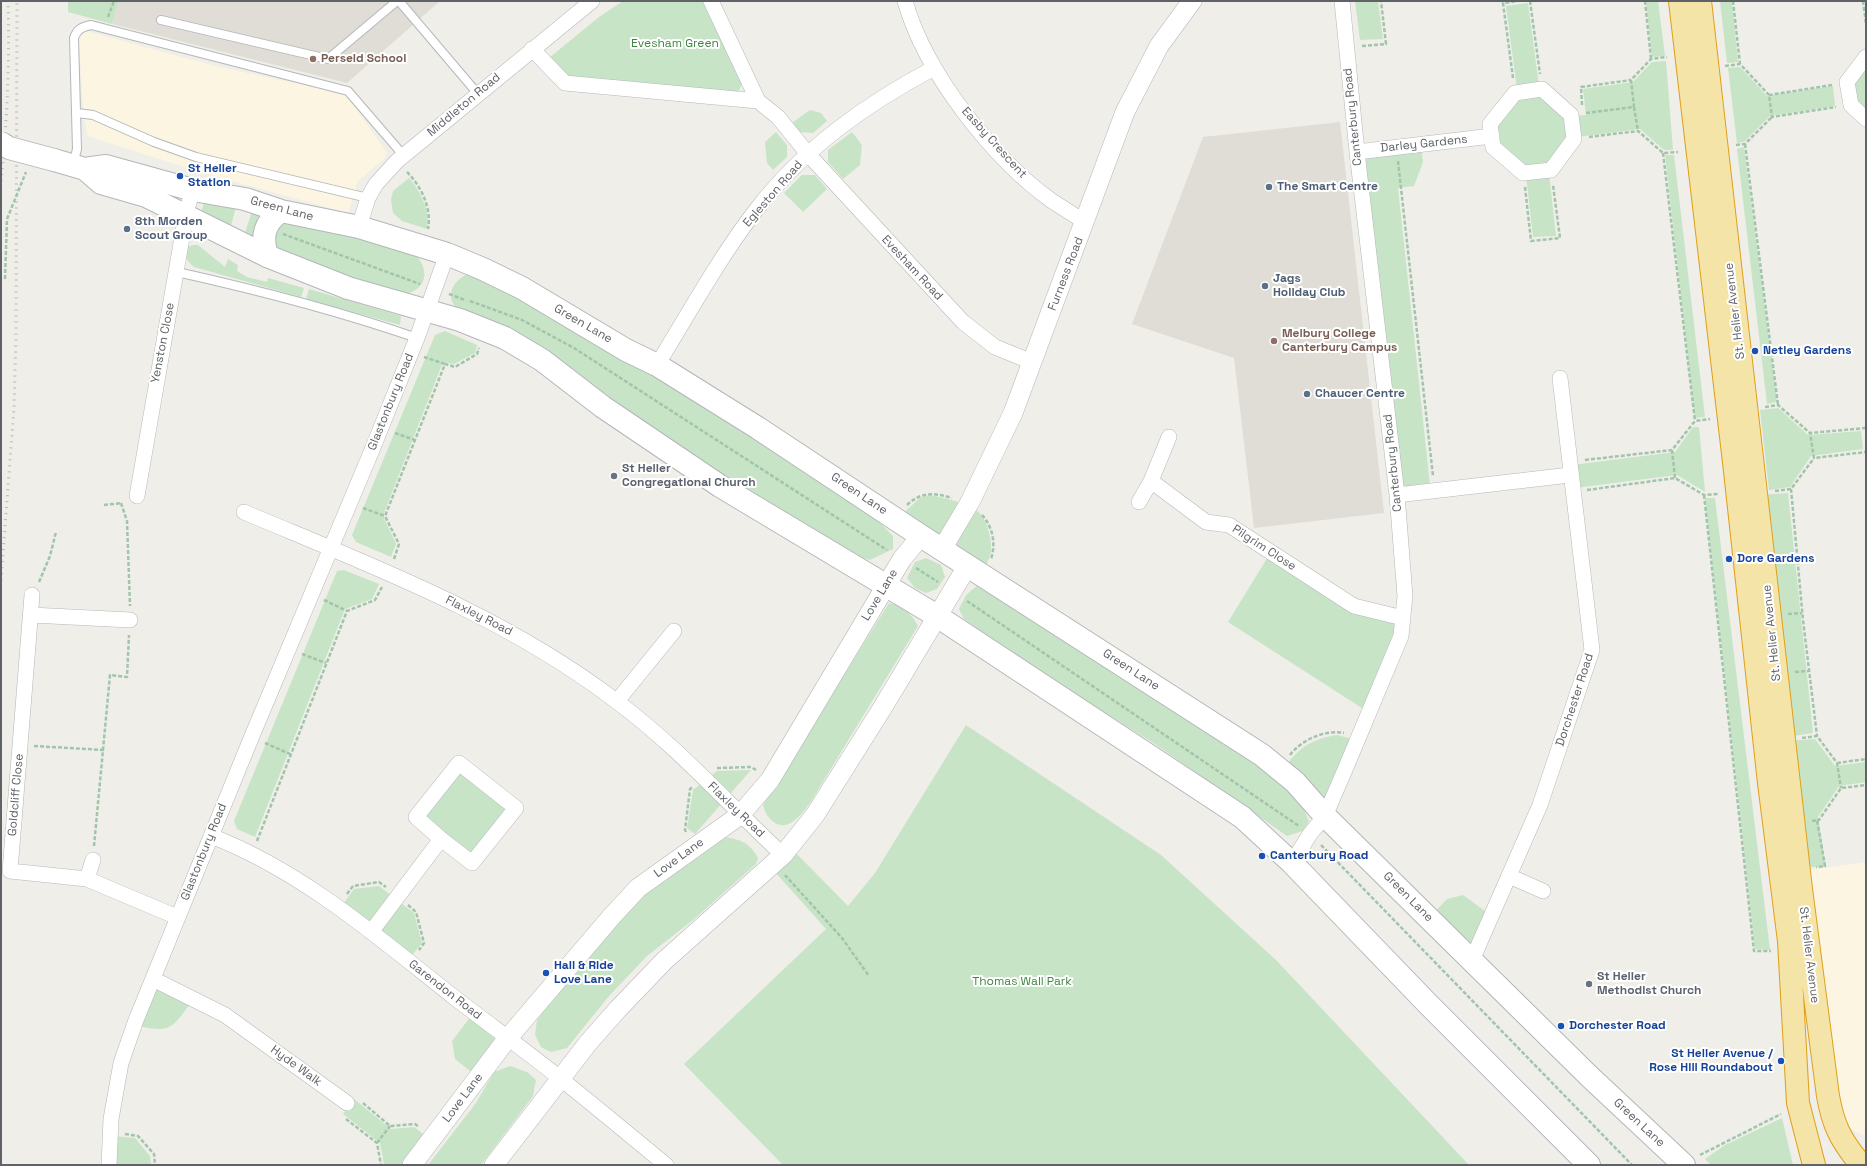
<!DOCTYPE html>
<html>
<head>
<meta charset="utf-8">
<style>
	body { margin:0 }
	#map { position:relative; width:1867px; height:1166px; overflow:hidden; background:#efeee8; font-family:"Space Grotesk",sans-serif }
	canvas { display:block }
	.frame { position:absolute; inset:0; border:2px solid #5f6266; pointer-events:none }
</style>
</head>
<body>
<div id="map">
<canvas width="1867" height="1166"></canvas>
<div class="frame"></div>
</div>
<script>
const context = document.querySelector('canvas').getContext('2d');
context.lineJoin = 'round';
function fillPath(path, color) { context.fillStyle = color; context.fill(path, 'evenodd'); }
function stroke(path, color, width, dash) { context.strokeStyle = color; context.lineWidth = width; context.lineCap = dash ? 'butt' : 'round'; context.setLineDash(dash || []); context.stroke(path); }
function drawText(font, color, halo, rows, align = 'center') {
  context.font = font + ' "Space Grotesk",sans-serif'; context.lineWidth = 4; context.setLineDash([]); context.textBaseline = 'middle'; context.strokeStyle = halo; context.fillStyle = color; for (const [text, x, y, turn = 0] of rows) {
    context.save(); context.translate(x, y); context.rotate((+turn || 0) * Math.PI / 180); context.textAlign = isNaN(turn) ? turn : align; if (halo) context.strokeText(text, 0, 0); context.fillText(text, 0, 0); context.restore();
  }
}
const commercial = new Path2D(`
	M86,31L215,66L346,94L387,153L385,158L358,181L348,213L203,173L87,136L82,96L79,39Z
	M1866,862V1136L1856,1132L1847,1126L1840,1110L1826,989L1809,921L1803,871Z`);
const education = new Path2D(`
	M119,1H440L347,83L112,24Z
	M1340,122L1384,513L1254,528L1234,358L1132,324L1203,137Z`);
const green = new Path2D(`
	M68,1H119L112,24L68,12Z
	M623,1H702L724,44L742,84L738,92L575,78L566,75L549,58L599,17Z
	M1355,1H1378L1383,39L1360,40Z
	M1646,1H1658L1665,56L1652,57Z
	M1720,1H1732L1738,62L1727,63Z
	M1528,3L1539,86L1517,89L1506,6Z
	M1666,61L1673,150H1664L1640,129L1577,137L1574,116L1586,115L1583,89L1633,82L1652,62Z
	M1866,63V115L1853,103L1850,83Z
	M1740,67L1767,96L1833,86L1835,106L1770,116L1744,142L1737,143L1728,68Z
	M1541,92L1568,116L1574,137L1549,167L1525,170L1496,146L1493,125L1516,96Z
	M810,110L821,113L827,121L813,133L800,132L792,123Z
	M776,132L787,145V157L773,170L767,163L765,142Z
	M852,132L862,145L860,165L843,179L828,162V150Z
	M1421,147L1423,162L1414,186L1398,188L1430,485L1403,489L1361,151Z
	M1744,147L1777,402L1767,404L1737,149Z
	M1665,155H1674L1705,417L1695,418Z
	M1549,173L1556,236L1533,237L1526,175Z
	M802,175H815L827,189L803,212L784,193Z
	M409,178C420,190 431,212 427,229L402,221L393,213L391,200L393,191Z
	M205,200L236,207L230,229L201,213Z
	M252,211L264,214L254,226L255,242L244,236Z
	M285,219L408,249C430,262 431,290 404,294C399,294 394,293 389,292L296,258L275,248L274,226Z
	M193,245H198L225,267L228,259L238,265L237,271L247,277L267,282L268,278L304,288L301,297L194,267C186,261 184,256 188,247Z
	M470,273L478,275L778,447L875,518L893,536V549L870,560L842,552L732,483L593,386L460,312C443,297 452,280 470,273Z
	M309,289L401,316L400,325L306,299Z
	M445,331L477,345L475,353L454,364L443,362L384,513V518L396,544L391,557L356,542L352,535L435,335Z
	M1778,408L1808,435L1861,431L1863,449L1811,456L1790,487L1769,490L1760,410Z
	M1693,427H1699L1705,492L1677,475L1575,488L1572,465L1675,452Z
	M1788,493L1813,733L1786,737L1760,495Z
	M930,495C945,498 964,502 977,511C987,517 992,540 991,551C990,558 986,565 983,571L899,517L920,498Z
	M1705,498H1715L1770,950L1755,949Z
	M1269,555L1398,621L1396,634L1365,710L1228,622Z
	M926,558L941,565L945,577L937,589L926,593L915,588L907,578L915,562Z
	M344,570L379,584L372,599L345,609L255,837L237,829L234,821L337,571Z
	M979,584L1258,762L1299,799L1309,821L1303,831L1287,836L1152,742L1028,665L964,619L959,609L966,595Z
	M889,603C903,606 911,613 918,626L810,803C805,809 801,816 795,820C780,833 766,819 763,805Z
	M966,725L1161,855L1276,960L1469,1165H783L684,1064L826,929L774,871L793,850L848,906L875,873Z
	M1337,735L1353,739L1324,809L1284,768C1299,748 1311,739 1337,735Z
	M1815,739L1835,766L1866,762V782L1839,786L1818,817L1826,867H1802L1787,741Z
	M460,768L511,809L471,858L420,816Z
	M751,770L695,834L687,828L693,790L717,771Z
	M725,837C740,839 751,844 758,858L756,864L693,920L647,956L609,996L567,1048L551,1052L541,1047L535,1035L537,1020L565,981L641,894Z
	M379,886L414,913L422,943L409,959L341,907L354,889Z
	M1463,895L1489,914L1471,953L1432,915L1447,899Z
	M155,983L192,1002C172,1026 173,1034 139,1026Z
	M471,1016L507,1042L480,1079L455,1059L452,1041Z
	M510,1066L527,1072L536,1080L533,1096L481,1165H428L476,1103L494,1072Z
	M354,1099L391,1129L414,1127L432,1141L414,1165L384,1164L380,1143L343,1114Z
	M1782,1118L1793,1165H1711L1705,1159L1725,1145Z
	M113,1136L135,1138L150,1156L151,1165H111Z`);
const path = new Path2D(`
	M1530,1L1540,74
	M1645,1L1651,59
	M1733,1L1740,64
	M1863,1L1866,24
	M108,17L114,1
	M1362,46L1386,44L1381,1
	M1725,66L1740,64L1769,95
	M1513,78L1503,3L1518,1
	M1832,85L1769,95L1772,117L1836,107
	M1582,105L1581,87L1631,80
	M1634,107L1638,131
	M1586,113L1634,107L1631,80L1651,59L1667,57
	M1589,137L1638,131L1663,153L1678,152
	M1745,144L1778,405
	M1736,145L1745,144L1772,117
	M1663,153L1695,421
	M1398,161L1433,476
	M407,172C421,186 432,208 428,229
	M1525,187L1531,241L1560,238L1553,185
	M283,234L420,284
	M5,279L7,219
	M449,294L465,300
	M470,301L522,320L574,348L887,550
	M424,357L445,364
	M1765,407L1778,405L1810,433
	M1866,428L1810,433L1814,458L1866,452
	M395,433L415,440
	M1672,450L1675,478
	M1585,460L1672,450L1695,421L1710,419
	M1791,489L1803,620L1817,736
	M1587,490L1675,478L1704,495L1719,494
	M1775,491L1791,489L1814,458
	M1704,495L1754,951H1771
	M121,503L127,521L130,606
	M104,505L122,503
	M907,505C922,491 935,493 952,498
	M363,508L385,516
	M982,515C993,527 996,544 991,559
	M394,559L399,544L385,516L445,364L455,367L477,354L479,348
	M1781,560L1797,558
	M916,568L938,582
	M39,582L50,556L56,532
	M324,600L347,611
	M967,601L1299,826
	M1788,614L1802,613
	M302,654L326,663
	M1795,672L1809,671
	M1802,738L1817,736L1837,763L1841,788
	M265,743L290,754
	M34,746L104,750
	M1290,755C1301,740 1326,729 1344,733
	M1837,763L1866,759
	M717,768L751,767L756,770
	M1817,820H1819L1841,788L1866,785
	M1812,821L1817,820L1825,866L1816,867
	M686,832L685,830L690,789L693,787
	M257,841L347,611L375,600L382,587
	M1321,845L1632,1165
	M94,846L110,675L127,677L129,635
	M785,875L842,938L869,976
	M347,894L353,886L379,882L386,887
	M408,905L416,912L424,943L419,950
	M363,1103L390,1126L415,1124L419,1127
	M346,1119L377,1143L381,1165
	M125,1134L138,1136L154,1154L155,1165
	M377,1143L390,1126
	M1700,1155L1781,1114`);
const service = new Path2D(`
	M399,1L478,94
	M161,20L328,59L397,1
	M77,113L93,115L154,142L196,157L368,198
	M73,165L77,149L74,38C77,29 82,27 91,25L348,91L404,156
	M177,272C258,290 339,311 417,338`);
const minor = new Path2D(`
	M711,1L758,101L778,117L808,154L963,322L995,347L1032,362
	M905,1C925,72 992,158 1052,201C1063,208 1074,215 1085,222
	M532,49L565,83L758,101
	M1866,57L1847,82L1851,105L1866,119
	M1542,89L1571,115L1574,139L1551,170L1523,173L1493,147L1490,124L1515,93Z
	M1357,152L1492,136
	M359,227L368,198L376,184L397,161L592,1
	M657,365C689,313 719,258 756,210C804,148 866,104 934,68
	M1169,437L1151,481L1206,522L1229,525L1354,606L1403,618
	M1397,495L1570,475
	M137,496L187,209L193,190
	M1139,502L1151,481
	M244,512C372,566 505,616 616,701C677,746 728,804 783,855
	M32,595L10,871L87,879L177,917
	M31,615L130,620
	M617,701L674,631
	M211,836C302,871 379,938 455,998C490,1025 526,1051 561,1079C596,1107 631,1136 666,1165
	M1292,863L1310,834L1325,816L1344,772L1401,636L1405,596L1397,495L1357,152L1342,1
	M1509,876L1543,891
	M87,879L93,860
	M371,932L441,839L416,817L459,763L516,808L472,863L441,839
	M1472,960L1540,805L1592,650L1560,378
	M153,979L225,1015L347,1103
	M109,1165L111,1119L121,1063L136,1020L252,736L372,450L417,338L447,254`);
const tertiary = new Path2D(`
	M942,549L970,502L1013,413L1125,112L1159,46L1192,1
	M412,1165L507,1039L612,916L638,888L740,815L770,780L902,559L921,536
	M494,1165L588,1043L618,1009L664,961L783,855L815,815L883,707L968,565`);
const secondary = new Path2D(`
	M54,160L85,169L101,183L146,196L267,256L348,288L460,320L505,338L542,360L603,407L720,486L937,616L1242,817L1292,863L1428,1004L1589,1165
	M85,169L106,166L193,190L245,199L281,211L359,227L447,254L483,269L522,288L626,350L657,365L758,428L921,536L1262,755L1295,782L1325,816L1589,1076L1684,1165
	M267,256C261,236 264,223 281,211`);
const trunk = new Path2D(`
	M1680,1L1734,462L1769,783L1789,941L1798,1103L1814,1165
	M1700,1L1801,889L1828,1096C1833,1124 1840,1139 1858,1161`);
const rail = new Path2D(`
	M1,181C7,121 10,62 8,1
	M1,580L14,408L16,335L17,1`);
const pathBridge = new Path2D(`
	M7,219L26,172`);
const secondaryBridge = new Path2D(`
	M1,143L9,148L54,160`);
const markers = [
	[313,59,4,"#8d6e63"],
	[180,176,4,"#1a4fb4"],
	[1269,187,4,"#5c6f8a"],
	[127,229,4,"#5c6f8a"],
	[1265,286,4,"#5c6f8a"],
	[1274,341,4,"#8d6e63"],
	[1755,351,4,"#1a4fb4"],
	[1307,394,4,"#5c6f8a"],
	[614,476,4,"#6b7280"],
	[1729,559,4,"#1a4fb4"],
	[1262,856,4,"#1a4fb4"],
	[546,973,4,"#1a4fb4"],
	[1589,984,4,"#6b7280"],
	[1561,1026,4,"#1a4fb4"],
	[1781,1061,4,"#1a4fb4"]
];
const parkNames = [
	["Evesham Green",675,44],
	["Thomas Wall Park",1022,982]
];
const educationNames = [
	["Perseid School",321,59],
	["Melbury College",1282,334],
	["Canterbury Campus",1282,348]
];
const streetNames = [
	["Middleton Road",464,105,-40],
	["Canterbury Road",1353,117,-96],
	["Easby Crescent",994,143,48],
	["Darley Gardens",1424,144,-6],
	["Egleston Road",773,194,-49],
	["Green Lane",282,209,15],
	["Evesham Road",912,268,47],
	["Furness Road",1066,274,-69],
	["St. Helier Avenue",1735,311,-97],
	["Green Lane",583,324,30],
	["Yenston Close",163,343,-79],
	["Glastonbury Road",391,402,-68],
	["Canterbury Road",1393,463,-96],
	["Green Lane",859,494,34],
	["Pilgrim Close",1264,548,33],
	["Love Lane",880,595,-59],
	["Flaxley Road",479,616,27],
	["St. Helier Avenue",1772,633,-96],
	["Green Lane",1131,670,33],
	["Dorchester Road",1575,700,-72],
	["Goldcliff Close",16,795,-85],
	["Flaxley Road",736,810,44],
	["Glastonbury Road",204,852,-68],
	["Love Lane",679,858,-36],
	["Green Lane",1408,897,45],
	["St. Helier Avenue",1809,955,83],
	["Garendon Road",445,990,38],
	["Hyde Walk",296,1066,36],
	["Love Lane",463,1098,-53],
	["Green Lane",1639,1123,43]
];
const transitNames = [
	["St Helier",188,169],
	["Station",188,183],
	["Netley Gardens",1763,351],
	["Dore Gardens",1737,559],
	["Canterbury Road",1270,856],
	["Hail & Ride",554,966],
	["Love Lane",554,980],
	["Dorchester Road",1569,1026],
	["St Helier Avenue /",1773,1054,"right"],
	["Rose Hill Roundabout",1773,1068,"right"]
];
const serviceNames = [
	["The Smart Centre",1277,187],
	["8th Morden",135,222],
	["Scout Group",135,236],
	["Jags",1273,279],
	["Holiday Club",1273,293],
	["Chaucer Centre",1315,394]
];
const worshipNames = [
	["St Helier",622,469],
	["Congregational Church",622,483],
	["St Helier",1597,977],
	["Methodist Church",1597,991]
];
fillPath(commercial, '#fbf5e1');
fillPath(education, '#dfddd6');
fillPath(green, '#c8e4c7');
stroke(service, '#b5b7bb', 10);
stroke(minor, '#b5b7bb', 16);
stroke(tertiary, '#b5b7bb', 20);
stroke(secondary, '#b4b6ba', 24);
stroke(trunk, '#e09f18', 24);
stroke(path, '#a1c5ab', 2.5, [4, 2]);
stroke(service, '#fff', 8);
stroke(minor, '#fff', 15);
stroke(tertiary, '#fff', 19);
stroke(secondary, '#fff', 22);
stroke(trunk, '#f5e4a8', 22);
stroke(rail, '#b5b6b6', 3, [1, 5]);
stroke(secondaryBridge, '#b4b6ba', 24, []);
stroke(pathBridge, '#a1c5ab', 2.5, [4, 2]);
stroke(secondaryBridge, '#fff', 22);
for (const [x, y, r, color] of markers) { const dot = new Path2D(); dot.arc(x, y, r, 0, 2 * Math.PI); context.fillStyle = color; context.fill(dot); stroke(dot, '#fff', 1.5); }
drawText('12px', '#408542', '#fff', parkNames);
drawText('bold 12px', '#785e54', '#fff', educationNames, 'left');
drawText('12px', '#5f6266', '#fff', streetNames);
drawText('bold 12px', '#164399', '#fff', transitNames, 'left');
drawText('bold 12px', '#4e5e75', '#fff', serviceNames, 'left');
drawText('bold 12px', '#5b616d', '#fff', worshipNames, 'left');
</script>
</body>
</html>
